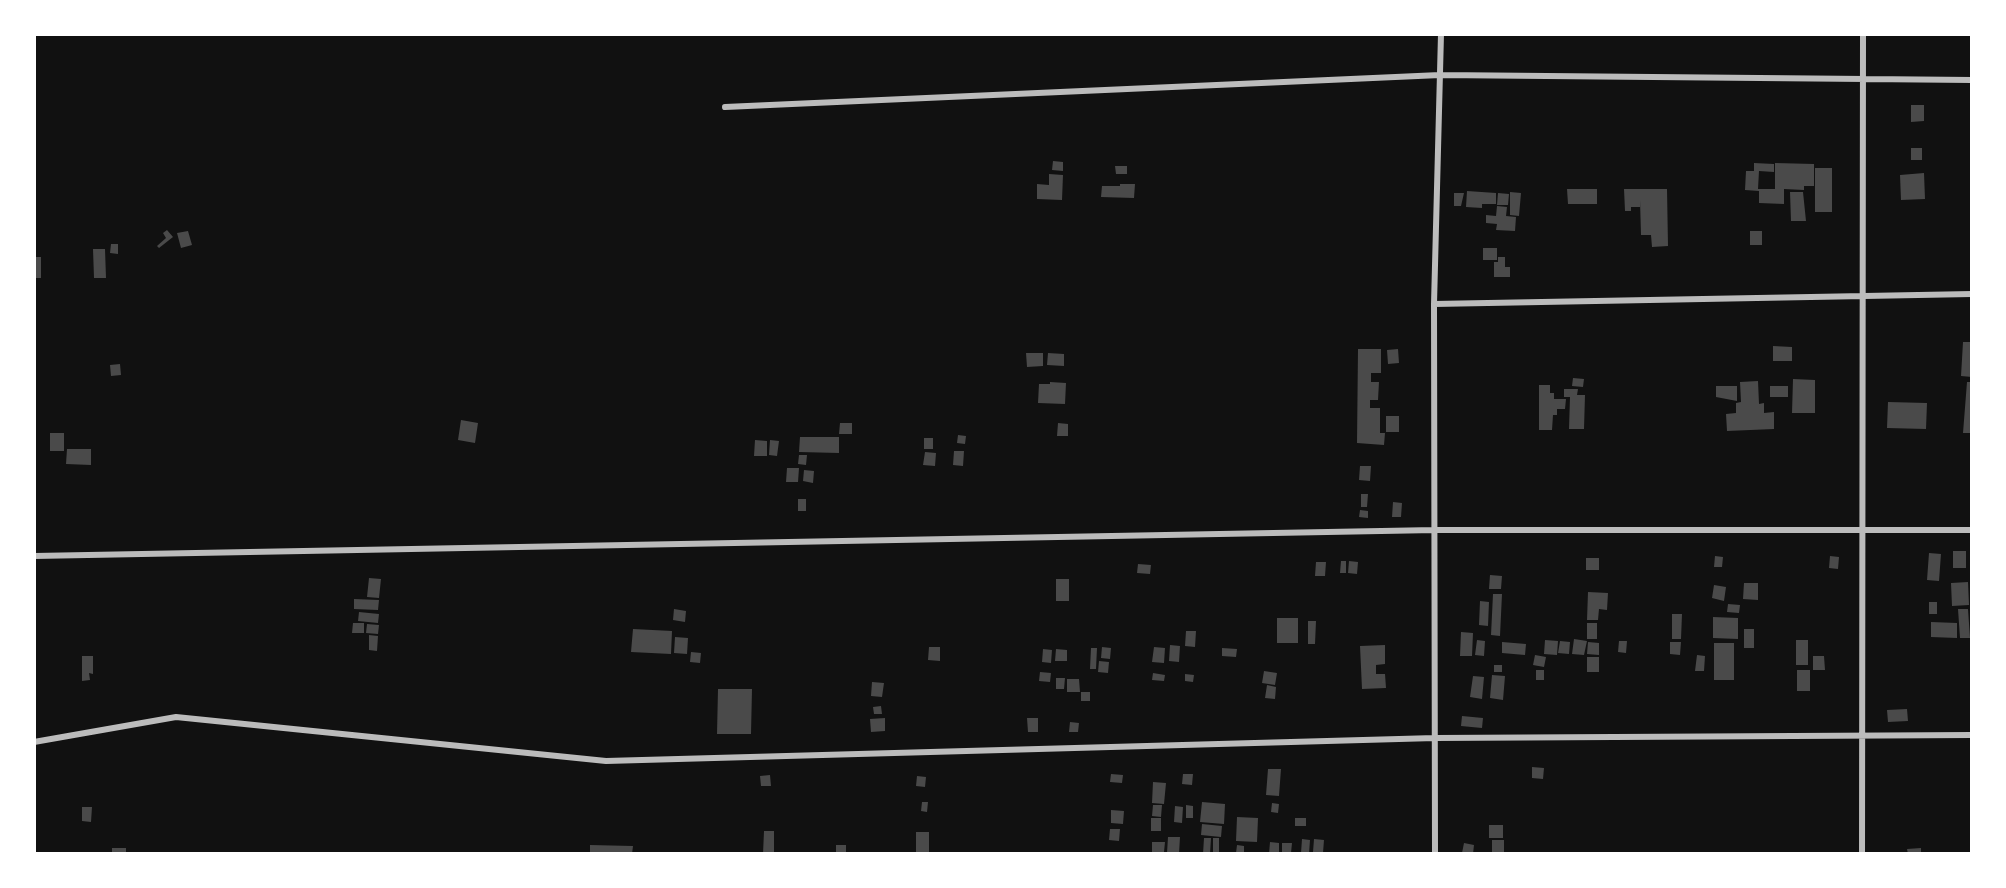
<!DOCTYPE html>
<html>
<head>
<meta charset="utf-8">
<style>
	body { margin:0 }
	#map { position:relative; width:2006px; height:888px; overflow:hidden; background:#111; font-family:Quicksand,sans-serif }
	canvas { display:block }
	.frame { position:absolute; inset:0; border:36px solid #fff; pointer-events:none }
</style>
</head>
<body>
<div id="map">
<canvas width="2006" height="888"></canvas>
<div class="frame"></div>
</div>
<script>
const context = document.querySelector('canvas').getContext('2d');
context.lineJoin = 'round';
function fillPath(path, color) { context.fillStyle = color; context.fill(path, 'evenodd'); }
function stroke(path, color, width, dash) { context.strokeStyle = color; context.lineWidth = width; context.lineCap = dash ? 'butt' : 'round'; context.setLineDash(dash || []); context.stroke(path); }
const building = new Path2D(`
	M1911,105H1924V121L1911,122Z
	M1911,148H1922V160H1911Z
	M1053,161L1063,162V171L1052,170Z
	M1754,163L1774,164V172L1759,171L1758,189H1775V163L1814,164V186H1804V190L1784,189V204L1759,203V191L1745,190L1746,171H1754Z
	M1115,166H1127V174H1116Z
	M1815,168H1832V212H1815Z
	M1924,173L1925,199L1901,200L1900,175Z
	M1049,174L1063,175L1062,200L1037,199V184L1049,185Z
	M1120,184H1135L1134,198L1101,197L1102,186H1120Z
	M1567,189H1597V204H1568Z
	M1624,189H1667L1668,246L1652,247L1651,235H1641L1640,200V207H1631V211H1625Z
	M1467,191L1496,193V204H1482V208L1466,207Z
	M1510,192L1521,193L1519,216L1510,215Z
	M1790,192H1803L1806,221H1791Z
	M1454,193H1464L1461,206H1454Z
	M1498,193L1509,194L1508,205H1497Z
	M1497,206L1507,207L1506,216L1516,217L1515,231L1496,230L1497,224L1486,223V215L1496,216Z
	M167,230L173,237L159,248L157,246L166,238L163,233Z
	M188,231L192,245L181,248L177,233Z
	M1750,231H1762V245H1750Z
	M111,244H118V254L110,253Z
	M1483,248H1497V260H1483Z
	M93,249H105L106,278H94Z
	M34,257H41V278H34Z
	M1498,257H1505V267H1510V277H1494V262H1498Z
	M1963,342H1972V377L1961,376Z
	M1773,346L1792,347V361H1773Z
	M1358,349H1381V373H1371V382H1379L1378,400H1370V408H1380V433H1385L1384,445L1357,443Z
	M1398,349L1399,363L1388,364L1387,350Z
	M1026,353H1043V366L1027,367Z
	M1048,353L1064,354V366L1047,365Z
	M120,364L121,375L111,376L110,365Z
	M1573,378L1584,379L1583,387L1572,386Z
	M1793,379L1815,380V413H1792Z
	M1758,381L1759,404L1764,403V413L1774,412V429L1727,431L1726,414L1736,413V403L1741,402L1740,382Z
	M1050,382L1066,383L1065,404L1038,403L1039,384H1050Z
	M1967,382H1972V433H1963Z
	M1539,385H1550V393H1554V399H1566L1565,409H1557V415H1553L1552,430H1539Z
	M1716,386H1737V401L1716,397Z
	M1770,386H1788V397H1770Z
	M1564,389H1578L1577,395H1585L1584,429H1569L1570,397H1564Z
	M1888,402L1927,403L1926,429L1887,428Z
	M1386,416H1399V432H1386Z
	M461,420L478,423L475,443L458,440Z
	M840,423H852V434H839Z
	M1058,423L1068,424V436H1057Z
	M50,433H64V451H50Z
	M958,435L966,436L965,444L957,443Z
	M800,437H839V453L799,452Z
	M924,438H933V449H924Z
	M755,440L767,441V456H754Z
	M770,440L779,441L777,456L769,455Z
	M67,449H91V465L66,464Z
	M954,451H964L963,466L953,465Z
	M925,452L936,453L935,466L923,465Z
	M799,455H807L806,465L798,464Z
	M1360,466H1371L1370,481L1359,480Z
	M787,468H799L798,482H786Z
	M804,470L814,471L813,483L803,481Z
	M1361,494H1368L1367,507H1361Z
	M798,499H806V511H798Z
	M1393,502L1402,503L1401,517H1392Z
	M1360,510L1368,511V518L1359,517Z
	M1953,551H1966V568H1953Z
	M1929,553L1941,554L1939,581L1927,580Z
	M1715,556L1723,557L1722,567H1714Z
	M1830,556L1839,557L1838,569L1829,568Z
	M1586,558H1599V570H1586Z
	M1341,561H1346V573H1340Z
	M1349,561L1358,562L1357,574L1348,573Z
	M1316,562H1326L1325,576H1315Z
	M1138,564L1151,565L1150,574L1137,573Z
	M1490,575L1502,576L1501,589H1489Z
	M369,578L381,579L379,598L367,597Z
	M1056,579H1069V601H1056Z
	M1968,582L1969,605L1952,606L1951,583Z
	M1744,583H1758V600L1743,599Z
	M1714,585L1726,587L1724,601L1712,598Z
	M1588,592L1608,593L1607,610L1599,609L1598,620H1587Z
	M1493,594H1502L1500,636L1491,635Z
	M354,599L379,600L378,610L354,609Z
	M1480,601L1489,602L1488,626L1479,625Z
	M1929,602H1937V614H1929Z
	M1728,604L1740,605L1739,613L1727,612Z
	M674,609L686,611L685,622L673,620Z
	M1958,609H1968L1970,638H1960Z
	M359,612L379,614L378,623L358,621Z
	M1672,614H1682L1681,639H1672Z
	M1713,617L1738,618V639L1713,638Z
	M1277,618H1298V643H1277Z
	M1308,621H1316L1315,644H1308Z
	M1931,622L1957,623V638L1931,637Z
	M353,623H364V633H352Z
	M1587,623H1597V639H1587Z
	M367,624L379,625L378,634L366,633Z
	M633,629L672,631L671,654L631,652Z
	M1744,629H1754V648H1744Z
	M1186,631H1196L1195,647L1185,646Z
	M1461,632L1473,633L1472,656H1460Z
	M369,635L378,636L377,651L369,650Z
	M675,637L688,638L687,654L674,653Z
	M1574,639L1587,641L1584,655L1572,654Z
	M1477,640L1485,641L1484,656L1475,655Z
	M1545,640L1558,641L1557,655L1544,654Z
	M1796,640H1808V665H1796Z
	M1560,641L1570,642L1569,654L1558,653Z
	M1619,641H1627L1626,653L1618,652Z
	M1502,642L1526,644L1525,655L1502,653Z
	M1588,642L1599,643V655L1587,654Z
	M1670,642H1681L1680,655L1670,654Z
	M1714,643H1734V680H1714Z
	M1170,645L1180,646L1179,662L1169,661Z
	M1385,645V664L1376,665V674H1385L1386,688L1362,689L1360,646Z
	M929,647H940V661L928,660Z
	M1102,647L1111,648L1110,659L1101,658Z
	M1154,647L1165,648L1164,663L1152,662Z
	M1091,648H1097L1096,669H1090Z
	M1222,648L1237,649L1236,657L1222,656Z
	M1043,649L1052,650L1051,663L1042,662Z
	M1056,649L1067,650V661H1055Z
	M691,652L701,653L700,663L690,662Z
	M1535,655L1546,657L1544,667L1533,665Z
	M1697,655L1705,656L1704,671H1695Z
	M82,656H93V674L89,673L90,680L82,681Z
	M1813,656H1824L1825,670H1813Z
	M1587,657H1599V672H1587Z
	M1099,661L1109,662L1108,673L1098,672Z
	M1494,665H1502V672H1494Z
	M1536,670H1544V680H1536Z
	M1797,670H1810V691H1797Z
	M1264,671L1277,673L1275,685L1262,683Z
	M1040,672L1051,673L1050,682L1039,681Z
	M1153,673L1165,675L1164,681L1152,680Z
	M1185,674L1194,675L1193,682L1185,681Z
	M1492,675L1505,676L1503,700L1490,698Z
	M1473,676L1484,677L1482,699L1470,697Z
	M1056,678H1065L1064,689H1056Z
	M1067,679H1079L1080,692H1067Z
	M872,682L884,683L882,697L871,696Z
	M1267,685L1276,687L1275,699L1265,698Z
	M718,689H752L751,734H717Z
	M1081,692H1090V701H1081Z
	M881,706L882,714H874L873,707Z
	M1907,709L1908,721L1888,722L1887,710Z
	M1462,716L1483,718L1482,728L1461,726Z
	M885,718V731L871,732L870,719Z
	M1027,718H1038V732H1028Z
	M1070,722L1079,723L1078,732H1069Z
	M1532,767L1544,768L1543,779L1532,778Z
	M1268,769H1281L1279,796L1266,795Z
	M1111,774L1123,775L1122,783L1110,782Z
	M1183,774H1193L1192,785L1182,784Z
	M770,775L771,786H761L760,776Z
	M917,776L926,777L925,787L916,786Z
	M1153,782L1166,783L1164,804L1152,803Z
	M922,802H928L927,812L921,811Z
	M1202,802L1225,804L1224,824L1200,822Z
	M1272,803L1279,804L1278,813L1271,812Z
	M1153,805H1162L1161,817L1152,816Z
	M1186,805L1193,806V818H1186Z
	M1175,806L1183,807L1182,823L1174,822Z
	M82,807H92L91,822L82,821Z
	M1111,810L1124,811L1123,824L1111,823Z
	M1237,817L1258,818L1257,842L1236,841Z
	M1151,818H1161V831H1151Z
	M1295,818H1306V826H1295Z
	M1202,824L1222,826L1221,837L1201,835Z
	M1489,825H1503V838H1489Z
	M1110,829H1120L1119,841L1109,840Z
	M764,831H774V854H763Z
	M916,832H929V854H916Z
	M1168,837H1180L1179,854L1167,853Z
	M1204,838H1211L1210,854H1203Z
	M1213,838H1219V854H1213Z
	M1302,839L1310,840L1309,854L1301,853Z
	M1314,839L1324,840L1323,853L1313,852Z
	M1492,840H1504V854H1492Z
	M1152,842H1165L1164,852H1152Z
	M1270,842L1279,843V854H1269Z
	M1282,843H1292L1291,853L1282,852Z
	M1464,843L1474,845L1473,854L1462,853Z
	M590,845L633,846L632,854H590Z
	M836,845H846V854H836Z
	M1237,845L1244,846V853H1236Z
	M112,848H126V854H112Z
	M1921,848V854H1908L1907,849Z`);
const minor = new Path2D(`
	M725,107L1440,75L1972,80
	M1434,304L1972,294
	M34,556L1435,530H1972
	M34,742L176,717L606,761L1435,738L1972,735
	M1435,854L1434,304L1441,34
	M1862,854L1863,34`);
fillPath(building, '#4a4a4a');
stroke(minor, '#bcbcbc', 6);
</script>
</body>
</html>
